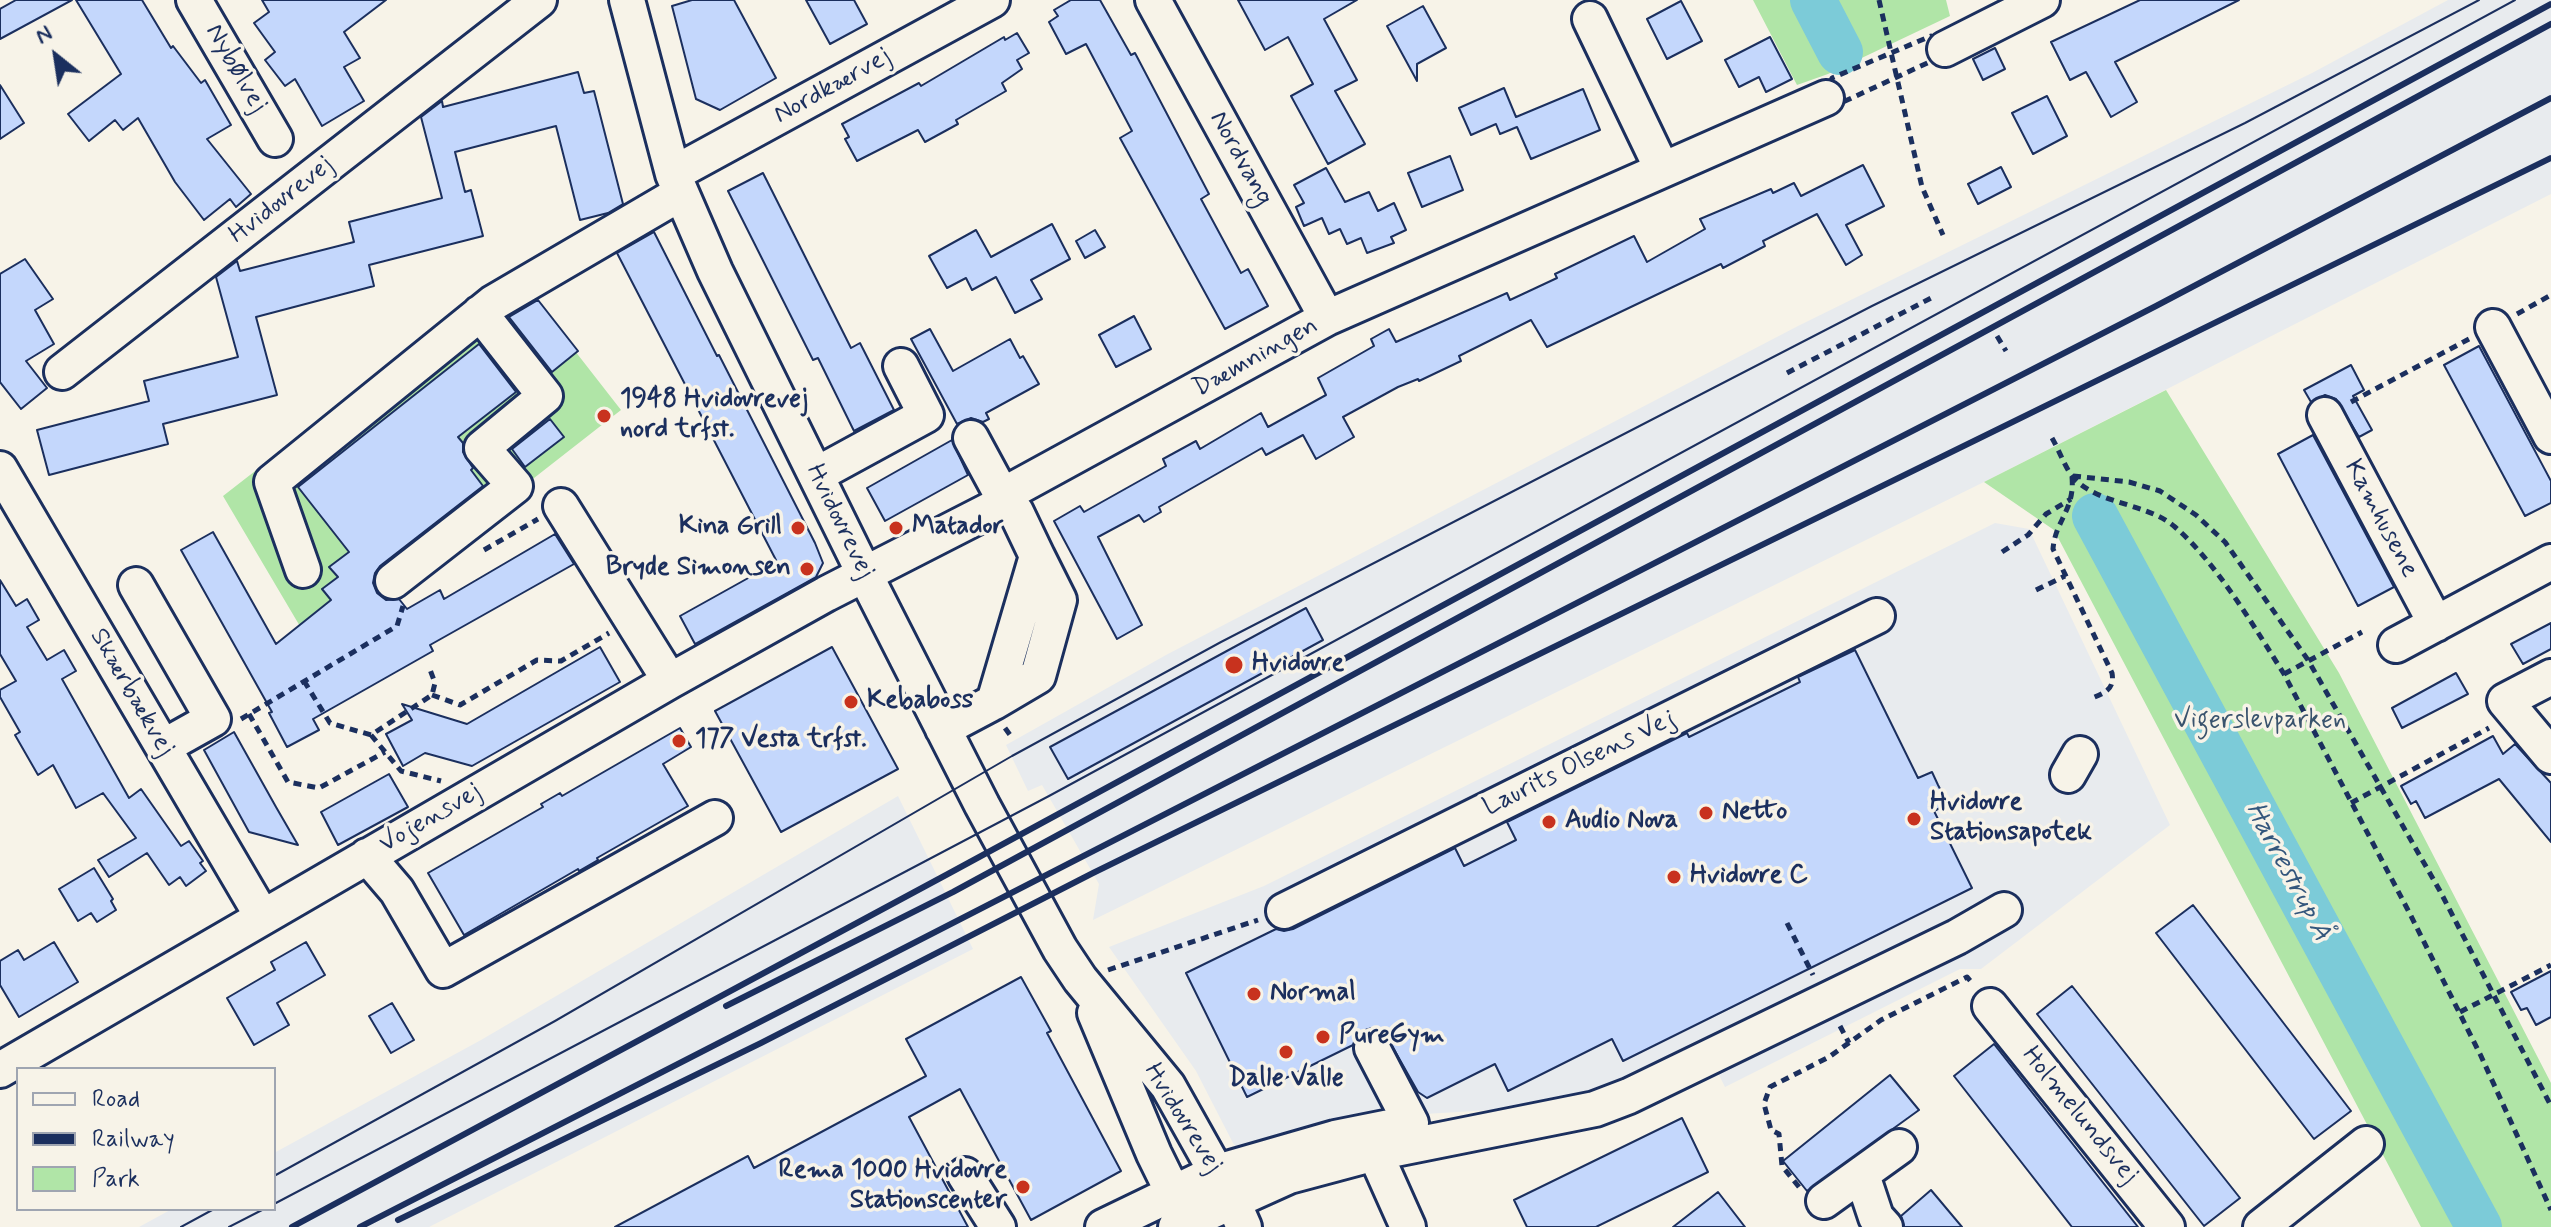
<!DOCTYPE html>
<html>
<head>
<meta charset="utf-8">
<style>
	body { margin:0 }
	#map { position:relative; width:2551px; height:1227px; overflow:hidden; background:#f7f3e8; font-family:Mynerve,sans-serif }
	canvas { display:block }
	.legend { position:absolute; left:16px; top:1067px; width:260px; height:144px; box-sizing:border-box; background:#f7f3e8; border:2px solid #9fa5b1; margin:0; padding:10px 14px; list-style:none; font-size:24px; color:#1b2f5e }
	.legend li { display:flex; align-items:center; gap:16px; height:40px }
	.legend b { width:40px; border:2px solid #9fa5b1 }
	.north { position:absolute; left:16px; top:16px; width:80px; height:80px; -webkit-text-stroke:6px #f7f3e8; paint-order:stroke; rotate:330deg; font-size:22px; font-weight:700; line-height:32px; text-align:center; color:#1b2f5e }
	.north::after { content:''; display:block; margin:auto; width:28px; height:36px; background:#1b2f5e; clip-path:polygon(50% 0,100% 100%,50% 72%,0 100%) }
</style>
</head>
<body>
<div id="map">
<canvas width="2551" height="1227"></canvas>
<ul class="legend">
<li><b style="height:10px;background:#f7f3e8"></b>Road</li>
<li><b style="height:10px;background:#1b2f5e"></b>Railway</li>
<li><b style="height:22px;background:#b0e5a7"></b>Park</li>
</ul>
<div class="north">N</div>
</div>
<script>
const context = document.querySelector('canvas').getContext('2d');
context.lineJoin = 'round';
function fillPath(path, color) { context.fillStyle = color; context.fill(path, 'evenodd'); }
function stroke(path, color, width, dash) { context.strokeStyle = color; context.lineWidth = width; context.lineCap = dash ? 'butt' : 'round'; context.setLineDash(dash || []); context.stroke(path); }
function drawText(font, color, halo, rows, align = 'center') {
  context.font = font + ' Mynerve,sans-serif'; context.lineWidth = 7; context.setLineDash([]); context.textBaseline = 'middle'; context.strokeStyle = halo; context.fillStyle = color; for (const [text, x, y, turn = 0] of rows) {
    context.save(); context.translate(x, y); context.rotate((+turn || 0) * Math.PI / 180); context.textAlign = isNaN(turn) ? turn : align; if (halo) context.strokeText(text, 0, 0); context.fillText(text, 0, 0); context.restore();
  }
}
const built = new Path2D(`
	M2448,0H2551V194L1984,482L1093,920L1099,884L1042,785L1028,791L1006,745L1166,655L1798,326L2312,73Z
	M1995,523L2029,529L2170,825L1981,969H1960L1725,1087L1708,1053L1618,1096L1524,1108L1425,1114L1241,1153L1233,1143L1196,1071L1109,947L1264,886Z
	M898,796L973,949L429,1227H139L172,1209H274V1153L481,1040Z`);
const green = new Path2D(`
	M1753,0H1946L1950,16L1828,74L1797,85Z
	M529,292L621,410L314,650L223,496L484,293Z
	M2166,390L2339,673L2551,1083V1227H2421L2054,530L1984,482Z`);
const river = new Path2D(`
	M1813,0L1840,52
	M2095,516L2479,1227`);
const building = new Path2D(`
	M16,0H72L0,39V9Z
	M76,0H142L171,48L173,46L201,83L205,80L231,125L207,139L251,194L236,207L230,199L204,220L175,182L138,118L123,130L115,120L89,141L68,114L121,74Z
	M262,0H386L344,32L360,58L344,67L364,101L322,126L295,79L285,86L265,60L275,52L254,23L269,12Z
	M692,0H734L776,78L720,110L696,99L672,6Z
	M806,0H854L867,24L830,44Z
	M1071,0H1100L1131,55L1135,53L1209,194L1201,199L1241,273L1248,269L1268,306L1225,329L1120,138L1132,131L1086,44L1066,54L1049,22L1058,16L1054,10Z
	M1238,0H1357L1324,19L1357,80L1335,91L1365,144L1328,164L1291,96L1313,84L1288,37L1265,50Z
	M2140,0H2239L2115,62L2137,102L2111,117L2086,72L2070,80L2051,42Z
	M1681,1L1702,41L1667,59L1647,19Z
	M1423,6L1446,48L1417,64V81L1387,26Z
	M1017,33L1029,53L1017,60L1022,69L1002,83L1006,91L956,120L958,124L925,142L918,130L857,161L845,139L849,137L842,124L919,83L921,86L1004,37L1005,40Z
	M1770,37L1792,79L1766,92L1759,77L1739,87L1725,60Z
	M1995,48L2005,69L1983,80L1973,59Z
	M578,72L584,93L594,91L623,204L608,213L580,220L556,126L455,152L465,192L471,190L483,236L369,265L374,286L256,317L277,395L163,424L168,444L49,475L37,430L149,401L144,381L238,357L216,277L237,261L240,271L354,242L349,222L442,198L421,117L442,101L443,107Z
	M0,85L24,123L0,139Z
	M1504,88L1516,117L1583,89L1600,130L1531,159L1517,127L1500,134L1496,124L1471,135L1459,108Z
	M2047,96L2067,136L2033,154L2012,113Z
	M1450,156L1463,190L1422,207L1408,173Z
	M1863,165L1884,206L1846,225L1862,255L1846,265L1817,214L1763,241L1765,246L1723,268L1721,264L1547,347L1531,320L1459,356L1461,361L1419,381L1418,379L1398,387L1343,417L1354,437L1316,459L1303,435L1266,455L1262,448L1159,507L1161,512L1144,522L1139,515L1098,537L1142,625L1117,639L1054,521L1080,506L1084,512L1166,466L1163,459L1196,441L1200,449L1261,413L1268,427L1326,395L1318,378L1374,346L1371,339L1389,329L1396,342L1507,293L1510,300L1557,278L1555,274L1634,236L1647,262L1705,229L1700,219L1771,189L1773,193L1794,183L1801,196Z
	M2001,167L2011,187L1978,204L1968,184Z
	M1326,168L1345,202L1369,192L1378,211L1394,203L1406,230L1391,237L1394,243L1367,253L1361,238L1347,244L1340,229L1329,234L1322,218L1304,226L1296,207L1304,203L1294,185Z
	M763,173L851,348L860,343L894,410L854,431L818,358L813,360L728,191Z
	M1052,224L1070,259L1031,280L1042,299L1015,313L996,277L972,290L966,278L947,288L929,256L976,230L991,257Z
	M1095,230L1105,247L1085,258L1076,241Z
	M654,232L717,356L719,355L815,543L823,563L816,577L695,644L680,616L777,562L617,253Z
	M25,259L53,299L35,310L54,344L26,361L47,388L21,409L0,382V274Z
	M538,300L578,351L552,372L509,317Z
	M1134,316L1151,349L1116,367L1099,335Z
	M930,329L953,371L1010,339L1020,358L1023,356L1039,384L986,413L989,419L983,422L971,418L957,424L911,339Z
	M479,344L516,392L458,437L463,443V452L473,468L471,470L483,486L380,566L375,573L373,583L377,593L386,600L399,599L407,609L440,590L444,599L555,534L574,564L430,645L433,651L313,719L319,730L287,747L269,713L272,712L181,550L213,532L276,644L331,600L322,589L338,577L329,567L349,552L298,487Z
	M2479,346L2551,481V503L2525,516L2444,365Z
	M2351,365L2364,390L2353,396L2372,430L2359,437L2336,399L2325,395L2311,402L2304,390Z
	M550,419L564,437L525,467L512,449Z
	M2313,435L2394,587L2358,606L2278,454Z
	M952,440L968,475L885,521L867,488Z
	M0,580L16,606L27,599L39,620L27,627L47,660L64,650L76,671L62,679L129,798L141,789L181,846L189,841L203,861L200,863L206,871L186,886L180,877L169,885L147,853L109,877L98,860L136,838L103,793L76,808L53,765L38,775L15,735L20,732L0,697V690L16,681L0,654Z
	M1306,608L1323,640L1068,779L1050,747Z
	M2551,623V649L2523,664L2511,644Z
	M600,647L620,682L472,766L425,753L403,766L386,734L412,720L402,704L467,724Z
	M832,647L898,769L781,832L715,711Z
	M1855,650L1918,778L1932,772L1938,785L1948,804L1934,811L1972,888L1623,1061L1612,1039L1508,1091L1495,1064L1427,1098L1418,1092L1383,1030L1372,1028L1362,1031L1356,1037L1353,1045L1247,1097L1186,973L1276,929L1284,931L1293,929L1455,848L1464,866L1516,840L1507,822L1687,733L1689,737L1800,682L1798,677Z
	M2456,673L2468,694L2402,728L2392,708Z
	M680,728L691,747L663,764L688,806L597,858L598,860L579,871L578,869L464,935L428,873L543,807L541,804L560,793L562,796Z
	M234,732L276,807L298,845L249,832L204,750Z
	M2493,736L2503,754L2515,744L2551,783V842L2499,779L2425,818L2416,801L2411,804L2401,786Z
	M389,774L408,807L338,845L321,812Z
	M94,868L113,899L111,901L116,910L97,922L91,913L78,921L59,889Z
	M2193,905L2351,1111L2314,1139L2156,933Z
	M54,942L78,982L19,1017L0,985V961L18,950L24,960Z
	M306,942L325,975L277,1003L289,1025L254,1045L227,998L275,970L271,962Z
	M2551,971V1017L2536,1025L2527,1008L2521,1010L2511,992Z
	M1021,977L1051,1031L1047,1033L1121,1171L1031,1220L960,1089L909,1117L968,1227H615L748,1156L754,1168L926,1076L906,1039Z
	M2072,986L2240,1198L2204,1226L2037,1014Z
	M392,1003L414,1040L391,1053L369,1016Z
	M1994,1044L2138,1227H2072L1954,1076Z
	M1890,1075L1919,1110L1807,1191L1783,1161Z
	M1682,1118L1708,1172L1596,1227H1527L1514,1200Z
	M1931,1190L1962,1227H1904L1901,1216Z
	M1718,1192L1745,1227H1673Z`);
const path = new Path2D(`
	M1879,0L1922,187L1943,235
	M1931,36L1945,49L1936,59L1843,102L1826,98L1832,78Z
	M2517,314L2551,295
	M1997,336L2006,351
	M1787,373L1933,297
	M2351,402L2469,339
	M2052,438C2059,450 2064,465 2072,476C2096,505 2146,502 2175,527C2216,562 2255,628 2284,674L2409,912L2481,1056L2551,1210
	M2073,476L2129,482L2160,491L2196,515L2225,542L2308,660L2440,891L2551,1106
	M2072,477C2075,510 2055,521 2053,549L2112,673C2115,690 2104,693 2090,699
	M484,550L538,519
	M2002,552L2028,535L2046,514L2071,499
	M2036,590L2065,576
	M2284,674L2362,632
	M304,681L330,723L371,735L432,695L435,683L429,667
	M432,695L460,705L537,660L561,661L609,633
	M249,714L288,782L319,788L385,752
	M241,719L397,626L403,606
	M1005,728L1013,739
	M371,735L401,771L441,781
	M2351,803L2489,728
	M1787,923L1813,975
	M1108,970L1258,920
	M2460,1012L2551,965
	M1840,1026L1849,1043
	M1799,1187L1782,1166L1779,1134L1771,1130L1764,1104L1770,1087L1829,1057L1881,1020L1967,977L1974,985`);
const minor = new Path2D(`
	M194,0L275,139
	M627,0L673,174L715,271L865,575L982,805L1060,949L1080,979L1168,1086L1233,1202L1244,1227
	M1153,0L1327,318
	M1590,19L1662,169
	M1945,49L2042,0
	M673,174L992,0
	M2493,327L2551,436
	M62,372L539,0
	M2325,415L2436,624
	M0,469L262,916
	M816,475L926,415L901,366
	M561,506L670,681
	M303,570L272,482L493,303L681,193
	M393,581L515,486L482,448L545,396L480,313
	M136,585L213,719L163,747
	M2396,645L2551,562
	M2551,677L2505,701L2551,756
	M994,702L1038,676L1059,600L1037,556
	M943,729L994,702L1037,556L1016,512L1004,499L971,438
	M2068,775L2080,754
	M367,856L397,891L443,970L715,818
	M1284,911L1877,616
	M1990,1006L2167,1227
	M1095,1013L1154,1154L1183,1213
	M1372,1048L1411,1123
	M0,1070L670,681L826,594L996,507L1018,487L1327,318L1826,98
	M1375,1153L1408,1227
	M965,1175L998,1227
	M1862,1175L1876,1217L1885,1227
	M1824,1201L1899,1147
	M1103,1227L1217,1172L1335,1138L1400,1125
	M1176,1227L1289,1176L1375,1153L1595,1109L1629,1096L1957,937L2004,910
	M2261,1227L2366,1144`);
const tram = new Path2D(`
	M274,1176L555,1021L1012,756L1221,642L1872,306L2245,123L2479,0
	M274,1204L1049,796L2515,0
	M181,1227L214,1209
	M229,1227L264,1209`);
const rail = new Path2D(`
	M726,1006L953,892L2551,24
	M398,1220L761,1043L1093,873L2551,158
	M292,1227L946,875L2551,4
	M360,1227L2156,306L2551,98`);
const markers = [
	[604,416,8,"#c8321e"],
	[798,528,8,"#c8321e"],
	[896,528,8,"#c8321e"],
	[807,569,8,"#c8321e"],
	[1234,665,10,"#c8321e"],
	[851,702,8,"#c8321e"],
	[679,741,8,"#c8321e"],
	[1706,813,8,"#c8321e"],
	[1914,819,8,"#c8321e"],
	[1549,822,8,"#c8321e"],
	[1674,877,8,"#c8321e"],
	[1254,994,8,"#c8321e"],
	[1323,1037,8,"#c8321e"],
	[1286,1052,8,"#c8321e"],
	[1023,1187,8,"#c8321e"]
];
const streetNames = [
	["Nybølvej",235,69,60],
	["Nordkærvej",833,87,-29],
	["Nordvang",1240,159,61],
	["Hvidovrevej",282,201,-38],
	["Dæmningen",1256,358,-29],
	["Kamhusene",2380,519,62],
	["Hvidovrevej",839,522,64],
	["Skærbækvej",131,693,60],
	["Laurits Olsens Vej",1580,764,-26],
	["Vojensvej",431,819,-30],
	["Holmelundsvej",2079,1116,51],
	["Hvidovrevej",1182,1119,58]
];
const poiNames = [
	["1948 Hvidovrevej",620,401],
	["nord trfst.",620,431],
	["Kina Grill",782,528,"right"],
	["Matador",912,528],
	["Bryde Simonsen",791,569,"right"],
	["Hvidovre",1252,665],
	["Kebaboss",867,702],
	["177 Vesta trfst.",695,741],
	["Hvidovre",1930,804],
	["Stationsapotek",1930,834],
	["Netto",1722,813],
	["Audio Nova",1565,822],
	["Hvidovre C",1690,877],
	["Normal",1270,994],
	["PureGym",1339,1037],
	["Dalle Valle",1286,1080,"center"],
	["Rema 1000 Hvidovre",1007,1172,"right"],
	["Stationscenter",1007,1202,"right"]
];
const parkNames = [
	["Vigerslevparken",2260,722]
];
const waterNames = [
	["Harrestrup Å",2287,872,62]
];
fillPath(built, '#e8ebee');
fillPath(green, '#b0e5a7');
stroke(river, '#7ccbd8', 46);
fillPath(building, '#c4d7fc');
stroke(building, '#1b2f5e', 2);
stroke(minor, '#1b2f5e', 40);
stroke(path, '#1b2f5e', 5, [8, 6]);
stroke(minor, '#f7f3e8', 34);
stroke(tram, '#1b2f5e', 2);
stroke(rail, '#1b2f5e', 6);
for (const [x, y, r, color] of markers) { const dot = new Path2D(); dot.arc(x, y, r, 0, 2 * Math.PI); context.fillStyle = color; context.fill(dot); stroke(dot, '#f7f3e8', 3); }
drawText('26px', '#1b2f5e', '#f7f3e8', streetNames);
drawText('bold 26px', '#1b2f5e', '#f7f3e8', poiNames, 'left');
drawText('26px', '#39536d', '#f7f3e8', parkNames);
drawText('italic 28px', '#33567c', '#f7f3e8', waterNames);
</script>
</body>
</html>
